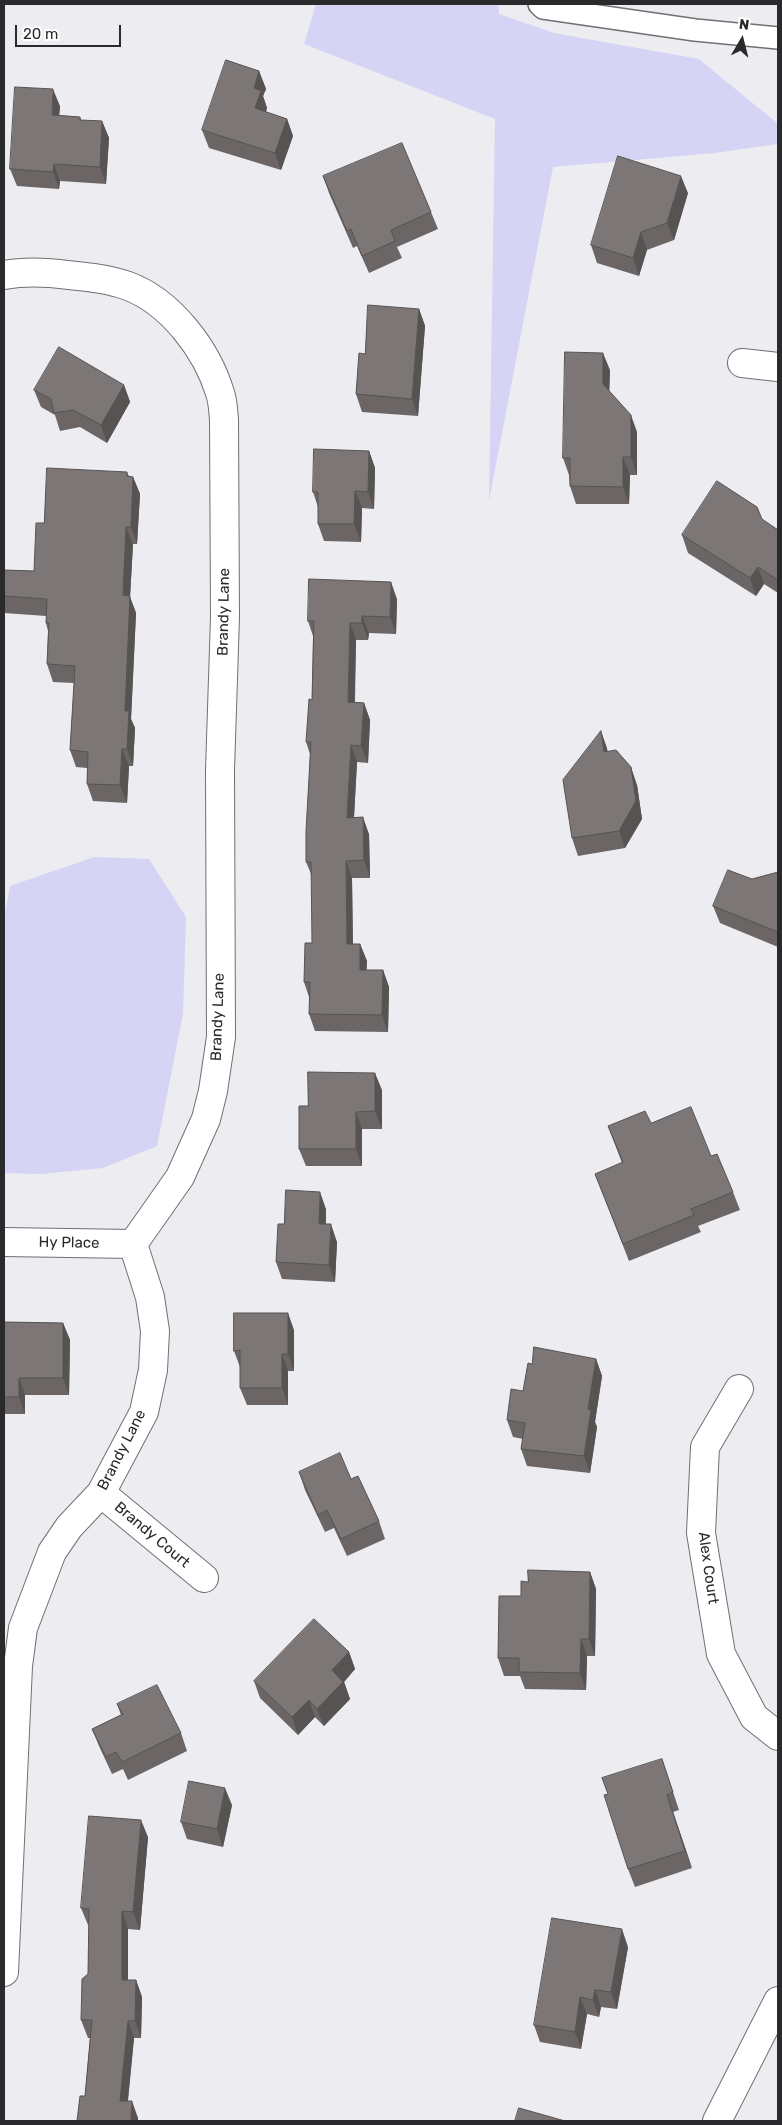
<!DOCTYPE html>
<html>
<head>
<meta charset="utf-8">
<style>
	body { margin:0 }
	#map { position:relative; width:782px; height:2125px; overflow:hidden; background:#ececf1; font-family:Rubik,sans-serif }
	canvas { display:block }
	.frame { position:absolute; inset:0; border:5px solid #2a2a2c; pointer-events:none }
	.north { position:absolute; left:717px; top:15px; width:50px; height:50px; -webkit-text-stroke:4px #fff; paint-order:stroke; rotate:8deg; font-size:14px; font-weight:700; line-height:20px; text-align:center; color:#2a2a2c }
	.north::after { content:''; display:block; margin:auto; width:18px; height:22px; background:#2a2a2c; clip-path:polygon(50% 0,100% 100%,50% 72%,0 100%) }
	.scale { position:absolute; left:15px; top:25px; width:106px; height:22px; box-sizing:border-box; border:2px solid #2a2a2c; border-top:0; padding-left:6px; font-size:15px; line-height:18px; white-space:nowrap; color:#2a2a2c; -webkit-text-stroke:4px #fff; paint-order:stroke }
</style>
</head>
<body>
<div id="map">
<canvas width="782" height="2125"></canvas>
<div class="frame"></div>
<div class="north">N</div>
<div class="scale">20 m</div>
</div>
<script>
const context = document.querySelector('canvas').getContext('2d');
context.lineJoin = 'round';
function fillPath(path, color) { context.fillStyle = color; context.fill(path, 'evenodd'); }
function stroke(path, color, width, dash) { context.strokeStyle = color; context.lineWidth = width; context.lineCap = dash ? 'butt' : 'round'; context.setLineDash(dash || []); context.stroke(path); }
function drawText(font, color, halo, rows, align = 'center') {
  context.font = font + ' Rubik,sans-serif'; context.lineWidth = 4; context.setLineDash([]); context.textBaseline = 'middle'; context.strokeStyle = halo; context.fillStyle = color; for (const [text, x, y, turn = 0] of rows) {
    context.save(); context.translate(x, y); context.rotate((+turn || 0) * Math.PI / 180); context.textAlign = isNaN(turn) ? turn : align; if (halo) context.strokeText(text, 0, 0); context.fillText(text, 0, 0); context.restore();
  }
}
const green = new Path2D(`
	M316,4H498L499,14L554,33L699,59L778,124V144L715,153L553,167L489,501L495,119L304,44Z
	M94,857L149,859L186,917L183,1014L157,1146L103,1168L40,1174L4,1173V919L10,886Z`);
const service = new Path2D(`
	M539,4L543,8L695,30L778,38`);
const minor = new Path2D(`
	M4,275C26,271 46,272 68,275C88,277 109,279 128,286C171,302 207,350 220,393C223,401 223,411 224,419L225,617L220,770L221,1037L213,1091L206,1119L180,1177L133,1244
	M742,363L778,367
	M4,1242L133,1244
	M739,1389L705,1447L701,1533L721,1654L754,1717L778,1736
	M101,1493L204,1578
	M4,1972L18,1666L23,1628L52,1552L69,1527L101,1493L144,1412L153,1370L155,1331L150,1297L133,1244`);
const tertiary = new Path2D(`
	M717,2121L778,2001`);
const wall = new Path2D(`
	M259,71L266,89L263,96L267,108L266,112L287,119L293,136L281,170L209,148L202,130Z
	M60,106L59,115L80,117L81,120L102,121L109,138L106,184L60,181L59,189L17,186L10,169Z
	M323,176L431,212L438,229L397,247L402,258L369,273L357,246L353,248L329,193Z
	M688,193L674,240L647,250L639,276L597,263L591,245Z
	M419,309L425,326L418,416L362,412L356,394L365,354Z
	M610,370L609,391L637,432V475H630L629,504H576L570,486L569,475L563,458Z
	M124,385L130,402L107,443L80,427L60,431L55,415L41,407L34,390Z
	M369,451L375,468L374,509L362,508L361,542L324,541L318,524V507L313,492Z
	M129,476L133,477L140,494L137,544H133L130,597L136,613L131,719L135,728L133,766H129L127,803L93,801L87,784V768L76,767L70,750L74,683L53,682L47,664L48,631L46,623V616L4,613V570L34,571L44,523Z
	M762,520L778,530V593L764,584L756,596L688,553L682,535Z
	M397,599L396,634L369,633L368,640H356L355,702L364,703L370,720L368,763L357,762L354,817L369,834L370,878H352L353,944H360L367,961L366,970H383L389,987L388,1032L315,1031L309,1014V997L304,982L312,943V876L306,862L310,754L306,742L312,700L313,636L308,621Z
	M601,731L607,751L637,785L642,819L625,848L578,856L572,838Z
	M778,872V947L720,923L713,906L752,879Z
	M382,1090V1129H362V1166H306L299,1149L308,1106Z
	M651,1123L733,1192L740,1210L698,1226L701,1232L629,1261L595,1174L622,1163L608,1126Z
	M326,1209V1224L337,1242L335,1282L282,1279L276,1262L284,1224Z
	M4,1322L63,1323L70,1340L69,1395H25V1414H4Z
	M294,1330V1371H288V1405H247L240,1388V1367L234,1351Z
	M596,1359L602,1376L595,1422L597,1427L590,1473L527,1466L521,1449L523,1439L513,1437L507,1420L523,1391L532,1364Z
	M299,1472L351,1479L379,1521L385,1539L347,1556L334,1528L325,1532L305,1490Z
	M590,1572L596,1589L595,1656H587L586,1690L525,1689L520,1676H504L498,1658L521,1596L528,1582Z
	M349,1652L355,1669L344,1682L350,1699L324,1726L315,1717L298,1735L260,1698L254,1681Z
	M117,1704L181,1733L187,1751L128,1780L123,1769L112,1774L99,1746L92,1729L121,1715Z
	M662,1759L679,1810L673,1812L692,1868L635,1887L628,1869L608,1794Z
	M232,1805L223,1847L187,1839L181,1822Z
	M148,1837L140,1930L128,1929V1980H136L142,1997L141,2038H134L128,2101L138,2118V2121H77L85,2096L90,2038H88L81,2020L88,1974L89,1925H88L81,1908Z
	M628,1947L617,2009L601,2007L599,2017L587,2014L581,2049L540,2042L534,2025Z`);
const shadedWall = new Path2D(`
	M259,71L266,89L263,96L267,108L261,126L255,108L254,88Z
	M53,89L60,106L58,132L52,115Z
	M287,119L293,136L281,170L275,153Z
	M102,121L109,138L106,184L100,167Z
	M54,164L60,181L59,189L53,172Z
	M681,176L688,193L674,240L667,223Z
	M641,232L647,250L639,276L633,258Z
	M419,309L425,326L418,416L412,399Z
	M603,353L610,370L609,401L603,384Z
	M124,385L130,402L107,443L101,425Z
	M631,415L637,432V475L631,457Z
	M369,451L375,468L374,509L368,492Z
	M623,457L630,475L629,504L623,487Z
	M127,472L133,487V477L140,494L137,544L131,527Z
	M355,491L362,508L361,542L354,524Z
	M126,527L133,544L130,597L136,613L131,719L135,728L133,766L127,749L125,711L123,595Z
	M758,567L764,584L756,596L750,578Z
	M391,582L397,599L396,634L390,617Z
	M362,616L369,633L368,640L362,623Z
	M350,623L356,640L354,719L348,702Z
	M364,703L370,720L368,763L361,746Z
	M601,731L607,748L610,769L604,752Z
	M351,745L357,762L353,835L347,818Z
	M122,749L129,766L127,803L120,785Z
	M631,767L637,785L642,819L625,848L619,831Z
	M363,817L369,834L370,878L364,860Z
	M346,861L352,878L353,961L347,944Z
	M360,944L367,961L366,987L360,970Z
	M383,970L389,987L388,1032L382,1015Z
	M375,1073L382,1090V1129L375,1111Z
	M356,1112L362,1129V1166L356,1149Z
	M320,1192L326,1209L325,1241L319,1224Z
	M331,1224L337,1242L335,1282L329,1265Z
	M288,1313L294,1330V1371L288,1354Z
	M63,1323L70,1340L69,1395L63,1378Z
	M282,1354L288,1371V1405L282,1388Z
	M596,1359L602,1376L595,1422L597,1427L590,1473L584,1456L588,1409Z
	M19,1378L25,1395V1414L19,1397Z
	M590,1572L596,1589L595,1656L589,1639Z
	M581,1639L587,1656L586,1690L580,1673Z
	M349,1652L355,1669L344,1682L350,1699L324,1726L317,1709L332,1670Z
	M309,1700L315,1717L298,1735L292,1717Z
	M225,1788L232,1805L223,1847L217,1829Z
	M667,1795L673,1812L692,1868L685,1851Z
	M141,1820L148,1837L140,1930L133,1912Z
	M122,1911L128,1929V1997L122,1980Z
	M622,1929L628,1947L617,2009L611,1992Z
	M136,1980L142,1997L141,2038L135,2021Z
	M595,1990L601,2007L599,2017L593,2000Z
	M580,1997L587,2014L581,2049L575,2032Z
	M128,2021L134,2038L126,2118L120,2101Z
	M132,2101L138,2118V2121H131Z`);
const building = new Path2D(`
	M226,60L259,71L254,88L261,91L255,108L287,119L275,153L202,130Z
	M15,87L53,89L52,115L80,117V120L102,121L100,167L54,164L53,172L10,169Z
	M402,143L431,212L391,230L395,241L362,256L351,229L347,231L323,176Z
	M618,156L681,176L667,223L641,232L633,258L591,245Z
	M368,305L419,309L412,399L356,394L359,353L365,354Z
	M59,347L124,385L101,425L73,410L54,413L51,399L34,390Z
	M565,352L603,353V384L631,415V457H623V487L570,486V458H563Z
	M314,449L369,451L368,492L355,491L354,524H318V492H313Z
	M47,468L127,472V476L133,477L131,527H126L123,595L130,596L125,711H129L127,749H122L120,785L87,784L88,752L70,750L75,666L47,664L49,623H46L47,599L4,596V570L34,571L36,523H44Z
	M717,481L757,507L762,519L778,530V580L758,567L750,578L682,535Z
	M309,579L391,582L390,617L362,616V623H350L348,702L364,703L361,746L351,745L347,818L363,817L364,860L346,861L347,944H360V970H383L382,1015L309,1014L310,982H304L305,943H312L311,862H306V831L311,742H306L309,699L312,700L314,621H308Z
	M601,731L604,752L616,750L631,767L636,801L619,831L572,838L563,780Z
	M728,870L752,879L778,872V932L713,906Z
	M308,1072L375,1073V1111L356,1112V1149H299V1106H308Z
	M691,1107L711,1156L717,1154L733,1192L691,1209L694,1215L623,1244L595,1174L623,1162L608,1126L645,1111L651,1123Z
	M286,1190L320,1192L319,1224H331L329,1265L276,1262L278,1224H284Z
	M234,1313H288V1354H282V1388H240V1350L234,1351Z
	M4,1322L63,1323V1378H19V1397H4Z
	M534,1347L596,1359L588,1409L591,1410L584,1456L521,1449L525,1423L507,1420L511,1389L523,1391L528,1363L532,1364Z
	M340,1453L351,1479L358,1476L379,1521L341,1539L327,1510L318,1515L299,1472Z
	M528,1570L590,1572L589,1639H581L580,1673L519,1672V1658H498L499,1596H521V1581L528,1582Z
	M314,1619L349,1652L332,1670L343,1682L317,1709L309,1700L292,1717L254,1681Z
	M157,1685L181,1733L122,1762L116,1752L106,1757L92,1729L123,1714L117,1704Z
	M662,1759L673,1792L667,1795L685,1851L628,1869L604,1795L608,1794L602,1778Z
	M189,1781L225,1788L217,1829L181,1822Z
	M89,1816L141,1820L133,1912L122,1911V1980H136L135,2021H128L120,2101H132L131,2121H77L80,2096H85L92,2020H81L82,1979L88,1974L89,1909L81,1908Z
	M552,1918L622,1929L611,1992L595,1990L593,2000L580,1997L575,2032L534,2025Z
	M519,2108L565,2121H515Z`);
const streetNames = [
	["Brandy Lane",224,612,-89],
	["Brandy Lane",218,1017,-88],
	["Hy Place",69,1243,1],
	["Brandy Lane",122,1450,-63],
	["Brandy Court",152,1535,40],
	["Alex Court",708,1568,82]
];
fillPath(green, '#d5d4f4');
stroke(service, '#707074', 24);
stroke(minor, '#707074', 30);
stroke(tertiary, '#707074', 30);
stroke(service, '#fff', 21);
stroke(minor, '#fff', 28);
stroke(tertiary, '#fff', 28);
fillPath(wall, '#6b6665');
fillPath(shadedWall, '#575353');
fillPath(building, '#7c7776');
stroke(building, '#575353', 1);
drawText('15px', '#2a2a2c', '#fff', streetNames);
</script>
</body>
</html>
